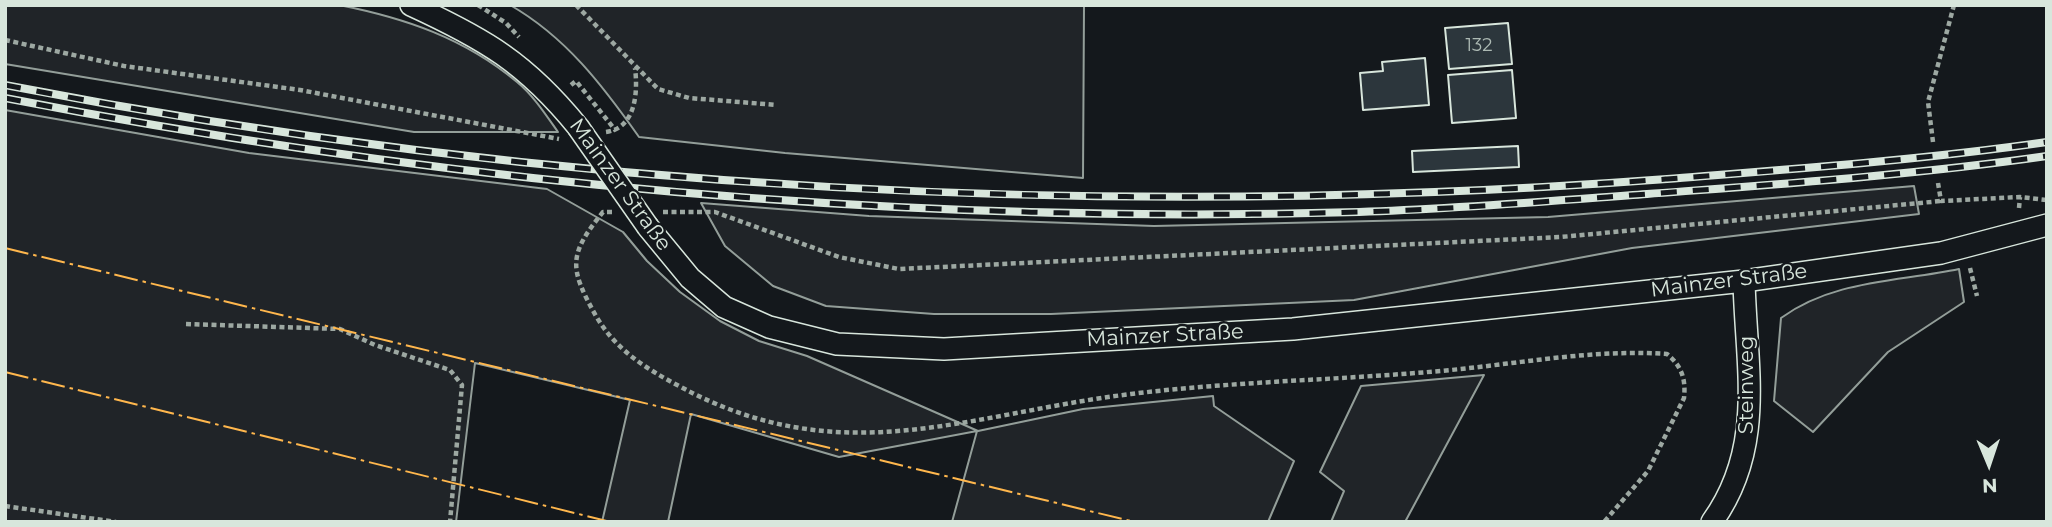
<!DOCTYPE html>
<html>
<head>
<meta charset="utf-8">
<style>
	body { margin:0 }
	#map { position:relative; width:2052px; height:527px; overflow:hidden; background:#14181c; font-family:Montserrat,sans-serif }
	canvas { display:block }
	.frame { position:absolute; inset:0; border:7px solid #d8e6dc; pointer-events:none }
	.north { position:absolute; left:1954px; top:429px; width:70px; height:70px; -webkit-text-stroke:5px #14181c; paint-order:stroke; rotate:178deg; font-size:19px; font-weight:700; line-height:28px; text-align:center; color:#d8e6dc }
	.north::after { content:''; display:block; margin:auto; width:24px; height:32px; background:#d8e6dc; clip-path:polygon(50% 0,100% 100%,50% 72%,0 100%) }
</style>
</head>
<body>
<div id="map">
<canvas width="2052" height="527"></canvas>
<div class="frame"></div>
<div class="north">N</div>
</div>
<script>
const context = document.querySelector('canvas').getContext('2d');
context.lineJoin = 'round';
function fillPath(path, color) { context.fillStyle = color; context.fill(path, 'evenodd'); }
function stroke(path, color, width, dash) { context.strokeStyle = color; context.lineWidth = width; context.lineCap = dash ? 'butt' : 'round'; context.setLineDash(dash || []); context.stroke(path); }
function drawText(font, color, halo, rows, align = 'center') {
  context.font = font + ' Montserrat,sans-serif'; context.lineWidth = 5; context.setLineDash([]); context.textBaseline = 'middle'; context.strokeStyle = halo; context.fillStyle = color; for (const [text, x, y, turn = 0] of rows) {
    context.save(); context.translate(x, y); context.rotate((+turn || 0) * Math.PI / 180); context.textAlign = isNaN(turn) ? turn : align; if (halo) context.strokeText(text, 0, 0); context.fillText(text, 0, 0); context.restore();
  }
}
const green = new Path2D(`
	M5,5H339C405,18 464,38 517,82C533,95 546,115 558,132H414L5,64Z
	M510,5L1084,6L1083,178L785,153L639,137C603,86 566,37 510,5Z
	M5,110L249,153L547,189L623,232L647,261L680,292L720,321L759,341L807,356L978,431L1083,409L1213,396L1214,406L1294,461L1268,522H952L977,431L839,457L691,414L668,522H602L630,400L475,363L456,522H5Z
	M1914,186L1919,214L1632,248L1354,300L1051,314H934L826,306L773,286L725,246L701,203L869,216L1154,226L1548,217Z
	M1959,269L1964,302L1888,352L1813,432L1774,401L1781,318C1833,280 1897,282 1959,269Z
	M1484,375L1405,522H1331L1344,491L1320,472L1361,386Z`);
const building = new Path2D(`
	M1508,23L1512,64L1449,69L1445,28Z
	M1425,58L1429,105L1363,110L1360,73L1383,71L1382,62Z
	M1512,70L1516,118L1452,123L1448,75Z
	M1518,146L1519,167L1413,172L1412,151Z`);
const path = new Path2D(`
	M478,5L506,23L519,37
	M576,5L658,89L689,98L777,105
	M5,40L124,66L300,90L559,139
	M571,85L576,81L616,131
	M606,132C636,128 638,92 635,68
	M1933,142L1928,102L1954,5
	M1938,183L1941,201L2020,197L2047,200
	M2019,208L2020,197
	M612,212H603C568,255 569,268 596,316C616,350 645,368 679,386C841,474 966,414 1131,394C1237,381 1345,380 1451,370C1523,363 1595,349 1667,354C1682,366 1686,380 1684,398L1648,471L1604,522
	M663,212H715L839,257L899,269L1561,237L1941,201
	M1970,268L1977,296
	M186,324L340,329L375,345L450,370L462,385L450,522
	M5,506L116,522`);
const street = new Path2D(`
	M411,5C485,39 526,63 578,127
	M648,227L690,278L724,307L769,327L837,344L944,349L1293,329L1744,281L1941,253L2047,225
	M1712,522C1766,447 1746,367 1744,281`);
const rail = new Path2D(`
	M5,85C552,191 1112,220 1667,179C1794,169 1921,160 2047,142
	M5,98C450,184 905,225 1359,212C1455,209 1551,201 1647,194C1780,184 1914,175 2047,156`);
const streetBridge = new Path2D(`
	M578,127L648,227`);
const power = new Path2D(`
	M5,248L1135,522
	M5,372L611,522`);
const numberNames = [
	["132",1479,46]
];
const streetNames = [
	["Mainzer Straße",620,185,54],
	["Mainzer Straße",1729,281,-7],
	["Mainzer Straße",1165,336,-3],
	["Steinweg",1747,385,-90]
];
fillPath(green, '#202428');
stroke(green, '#939e99', 2);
fillPath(building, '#2c363c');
stroke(building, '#d8e6dc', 2);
stroke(street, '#d8e6dc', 24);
stroke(path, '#9da8a2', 4.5, [5, 3.5]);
stroke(street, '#14181c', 21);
stroke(rail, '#d8e6dc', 8);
stroke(rail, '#14181c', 5, [16]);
stroke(streetBridge, '#d8e6dc', 24, []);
stroke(streetBridge, '#14181c', 21);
stroke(power, '#ffb74d', 2, [24, 5, 3.5, 5]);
drawText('18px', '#adbab4', null, numberNames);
drawText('21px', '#d8e6dc', '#14181c', streetNames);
</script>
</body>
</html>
